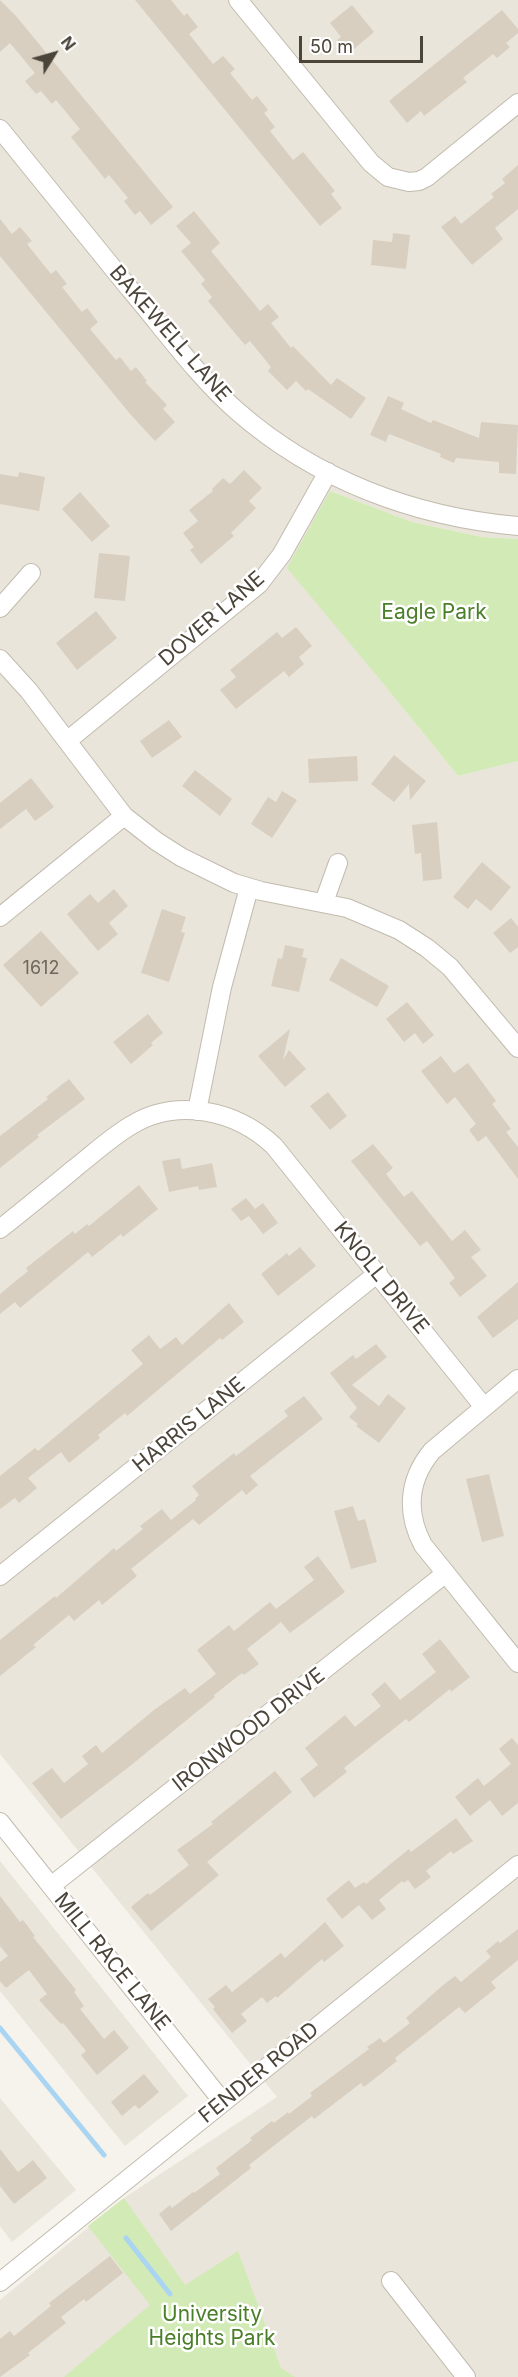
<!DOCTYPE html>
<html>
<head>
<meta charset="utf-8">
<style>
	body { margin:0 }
	#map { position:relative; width:518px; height:2377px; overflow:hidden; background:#f6f3ec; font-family:Inter,sans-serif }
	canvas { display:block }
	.north { position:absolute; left:24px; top:24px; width:60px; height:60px; -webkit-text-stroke:4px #fff; paint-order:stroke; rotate:53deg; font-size:16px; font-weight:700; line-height:24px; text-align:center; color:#4b4439 }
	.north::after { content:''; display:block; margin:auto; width:21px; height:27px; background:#4b4439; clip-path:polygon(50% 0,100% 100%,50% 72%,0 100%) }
	.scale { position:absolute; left:299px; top:36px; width:124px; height:27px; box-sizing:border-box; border:3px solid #4b4439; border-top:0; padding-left:8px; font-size:18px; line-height:21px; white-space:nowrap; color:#4b4439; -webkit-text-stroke:4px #fff; paint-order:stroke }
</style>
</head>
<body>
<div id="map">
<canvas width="518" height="2377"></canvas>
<div class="north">N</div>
<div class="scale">50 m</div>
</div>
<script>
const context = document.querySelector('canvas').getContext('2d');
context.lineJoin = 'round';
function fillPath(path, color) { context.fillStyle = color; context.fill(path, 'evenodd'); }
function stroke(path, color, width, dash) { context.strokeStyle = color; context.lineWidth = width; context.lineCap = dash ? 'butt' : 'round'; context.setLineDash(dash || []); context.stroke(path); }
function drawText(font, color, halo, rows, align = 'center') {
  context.font = font + ' Inter,sans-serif'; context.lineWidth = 5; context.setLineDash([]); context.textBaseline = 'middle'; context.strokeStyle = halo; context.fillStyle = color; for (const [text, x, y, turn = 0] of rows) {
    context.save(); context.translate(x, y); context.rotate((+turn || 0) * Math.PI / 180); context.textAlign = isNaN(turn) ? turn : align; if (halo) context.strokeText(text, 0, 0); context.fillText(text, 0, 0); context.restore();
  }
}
const residential = new Path2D(`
	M0,0H518V539L482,537L412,522L330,491L372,670L458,776L518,761V2377H0V2300L124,2198L277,2097L0,1754Z
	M0,1861L188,2096L125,2146L0,1991Z
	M0,2098L76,2190L12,2242L0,2226Z`);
const green = new Path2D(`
	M330,491L412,522L482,537L518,539V761L458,776L372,670L287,568Z
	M124,2198L185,2285L238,2251L281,2368L295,2377H64L150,2305L88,2226Z`);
const stream = new Path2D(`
	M0,2028L104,2155
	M126,2238L170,2294`);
const building = new Path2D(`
	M0,0L16,16L173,207L151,225L140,211L135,215L124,201L128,198L109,175L105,179L71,137L80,129L56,100L52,104L41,91L36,94L25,81L35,73L10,43L0,52Z
	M135,0H171L184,16L187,13L198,27L189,34L213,64L223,56L235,69L230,73L252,100L257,96L268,110L264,113L275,127L270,131L293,160L303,152L335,191L331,194L342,208L320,226Z
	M352,5L374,32L348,54L337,40L341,37L330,23Z
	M502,10L518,29V33L506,43L510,47L497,58L493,54L463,78L467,82L453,93L424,116L421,111L407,123L389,101Z
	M518,165V209L495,228L503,239L472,265L441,227L455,216L461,224L494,197L491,194L505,183L502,179Z
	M194,211L220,243L211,251L260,311L268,304L279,317L271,323L291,348L293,346L331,385L337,378L366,398L351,419L308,389L306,391L296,381L287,390L268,371L271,367L250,341L245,345L208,301L212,297L201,284L205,280L181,251L191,243L176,226Z
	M0,219L12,234L20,227L32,241L27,244L51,274L56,270L67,284L62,287L82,312L87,308L98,322L90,329L116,360L120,357L131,371L136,367L147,381L145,382L167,405L163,409L175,422L155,441L131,415L0,256Z
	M393,233L410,235L406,269L371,265L373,240L392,242Z
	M388,396L404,403L401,409L431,423L433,420L479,438L481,422L518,425L516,474L499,473V462L456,458L454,463L440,457L441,454L389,434L386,442L370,435Z
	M244,470L262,488L249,501L256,508L231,533L234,536L201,564L190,550L194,547L183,533L198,521L189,510L213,491L212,489L223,478L230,484Z
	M19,472L45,477L39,511L0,504V474L18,477Z
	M80,492L110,526L92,542L62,509Z
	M99,553L130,556L125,601L94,598Z
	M96,611L117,638L77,670L56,643Z
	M296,627L312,646L299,657L304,664L289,677L284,671L236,709L220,690L236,677L230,670L277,632L282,638Z
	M169,720L182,737L152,758L140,741Z
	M394,755L426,781L410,800L409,784L394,802L371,784Z
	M357,756L358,781L309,783L308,759Z
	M195,770L232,799L220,816L182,786Z
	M31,778L54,807L35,821L26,809L0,829V803Z
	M282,791L297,800L272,838L251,824L268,797L276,802Z
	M437,822L442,879L423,881L421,853L415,854L412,825Z
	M482,862L511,887L491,911L476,899L468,909L453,897Z
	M114,889L128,906L109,923L118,934L98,951L67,914L90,894L98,903Z
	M162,909L186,917L181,932L185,933L169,982L141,973Z
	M511,918L518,927V947L510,953L493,933Z
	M41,931L79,973L41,1007L3,965Z
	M285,945L304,949L302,957L307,958L299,992L271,986L278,958L282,959Z
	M341,958L389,986L377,1007L329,980Z
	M407,1002L434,1035L423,1044L415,1033L404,1042L386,1019Z
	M148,1014L163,1033L151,1043L153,1045L131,1064L113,1042Z
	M290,1029L283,1060L289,1050L306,1069L285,1087L258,1056Z
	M441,1056L454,1073L468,1063L496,1101L492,1104L511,1129L506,1132L518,1147V1179L486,1136L478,1142L469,1130L476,1124L455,1097L447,1104L421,1071Z
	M69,1079L85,1099L37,1135L39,1137L0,1168V1136L48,1099L46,1097Z
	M328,1092L347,1116L330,1130L310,1106Z
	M373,1144L393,1168L386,1174L404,1197L412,1191L452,1241L465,1230L481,1250L471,1257L487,1276L460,1297L449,1283L455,1278L427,1241L420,1246L351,1161Z
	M180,1158L182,1169L212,1163L217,1187L199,1190L198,1186L169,1192L162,1161Z
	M139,1185L158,1209L123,1237L121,1234L92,1257L88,1252L20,1308L15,1302L0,1314V1294L28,1271L26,1268L73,1231L75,1234L87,1224L89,1226Z
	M246,1198L255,1209L263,1203L278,1223L263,1234L249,1216L241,1221L231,1209Z
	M300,1247L316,1266L278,1296L261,1274L287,1253L289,1256Z
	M518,1282V1319L493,1338L477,1317Z
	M229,1303L244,1322L222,1340L220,1338L127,1416L125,1413L98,1435L100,1438L69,1463L61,1452L28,1478L37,1488L19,1503L15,1498L0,1509V1476L35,1448L38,1451L143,1364L131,1350L149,1335L160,1349L176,1337L182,1345Z
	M376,1344L387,1357L352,1385L379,1406L388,1394L406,1408L379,1443L356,1426L358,1424L349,1417L357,1408L330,1373L353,1355L356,1359Z
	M304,1396L323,1419L250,1476L258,1485L246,1495L242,1490L199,1525L193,1519L131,1569L137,1576L102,1605L99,1600L74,1621L69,1615L33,1645L36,1647L0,1676V1640L55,1596L56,1598L114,1548L116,1551L143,1529L140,1526L162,1509L171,1520L196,1500L195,1499L199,1495L192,1486L234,1453L236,1456L288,1416L284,1411Z
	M489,1474L504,1536L482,1542L466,1479Z
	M353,1506L358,1521L365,1519L377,1562L351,1569L334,1511Z
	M318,1556L345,1592L290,1633L281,1622L247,1649L259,1664L244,1675L242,1673L214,1695L215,1697L130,1766L61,1819L32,1783L52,1768L64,1783L88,1764L82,1756L96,1745L102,1753L154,1710L185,1688L190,1694L216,1674L197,1650L229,1625L234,1631L270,1602L276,1609L314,1580L304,1567Z
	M440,1639L470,1677L451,1692L450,1689L409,1722L406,1719L344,1768L347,1772L314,1798L300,1779L318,1765L305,1748L345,1715L355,1727L381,1706L371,1694L385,1682L400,1700L436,1672L422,1654Z
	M512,1738L518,1745V1803L502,1816L490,1800L470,1816L455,1797L478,1778L484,1786L511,1764L499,1749Z
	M275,1771L292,1792L207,1862L219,1875L151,1931L131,1907L148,1893L150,1895L189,1865L177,1850L213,1824L211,1822Z
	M456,1818L473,1841L453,1854L451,1851L426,1871L431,1877L415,1889L408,1880L404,1883L402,1881L379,1900L386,1909L372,1920L359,1905L342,1919L326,1899L349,1880L355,1888L364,1882L366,1884L409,1849L411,1852Z
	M0,1896L20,1922L23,1920L35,1936L33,1937L76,1990L74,1992L84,2006L80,2009L104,2039L114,2030L129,2048L97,2075L81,2055L86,2051L63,2023L61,2024L39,2000L47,1994L29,1970L6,1988L0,1981V1962L8,1956L0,1946Z
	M325,1922L344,1946L324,1962L322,1959L277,1998L276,1996L267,2003L262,1997L241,2014L247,2021L232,2033L213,2009L215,2007L208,1999L226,1985L232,1992L281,1953L285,1958Z
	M518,1929V1960L491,1982L496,1988L465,2013L459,2007L395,2058L397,2061L364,2087L361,2083L314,2119L312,2116L249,2165L251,2168L171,2231L159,2214L170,2205L172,2208L193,2192L194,2193L220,2174L216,2168L252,2140L250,2138L272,2121L274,2123L288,2112L289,2114L312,2096L310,2093L369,2049L367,2047L380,2038L384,2043L410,2023L406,2018L442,1986L455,1976L461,1982L491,1957L486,1951L498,1941L500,1943Z
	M144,2074L159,2092L139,2109L135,2105L122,2116L111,2102Z
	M0,2149L18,2172L33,2160L47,2178L14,2204L0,2186Z
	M110,2256L123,2273L86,2302L84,2299L61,2317L66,2323L28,2353L30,2355L0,2377V2339L10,2331L14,2336L51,2306L49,2303Z`);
const minor = new Path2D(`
	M238,0L371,163L388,177L409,182L419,181L427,177L518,103
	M0,129C43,182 86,235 129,288C164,329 196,375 237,411C316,480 414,517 518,526
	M0,608L31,573
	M0,659L29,691L124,816L156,841L181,857L234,883L261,891L347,908L399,930L427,948L450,967L518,1048
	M67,741L259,584L282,554L328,472
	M324,902L338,863
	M0,917L124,816
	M197,1111L222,987L249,888
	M0,1229C25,1209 50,1189 75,1168C93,1154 110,1138 130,1126C176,1097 236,1110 274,1146L484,1407
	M518,1379L432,1451C408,1480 406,1513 423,1545L518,1663
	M0,1576L378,1273
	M0,1822L223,2102
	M51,1886L446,1573
	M391,2281L466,2377
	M0,2282L518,1865`);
const numberNames = [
	["1612",41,969]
];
const streetNames = [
	["BAKEWELL LANE",170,334,49],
	["DOVER LANE",212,619,-41],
	["KNOLL DRIVE",381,1278,51],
	["HARRIS LANE",189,1425,-39],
	["IRONWOOD DRIVE",249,1730,-38],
	["MILL RACE LANE",112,1962,51],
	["FENDER ROAD",259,2073,-39]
];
const parkNames = [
	["Eagle Park",434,613],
	["University",212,2315],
	["Heights Park",212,2339]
];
fillPath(residential, '#eae5da');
fillPath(green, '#d2eab5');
stroke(stream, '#a9d4f2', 5);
fillPath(building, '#d8cfc1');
stroke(minor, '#c2bbae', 20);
stroke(minor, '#fff', 18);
drawText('18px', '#6e675b', null, numberNames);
drawText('21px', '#4b4439', '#fff', streetNames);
drawText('21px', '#4a7f2a', '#fff', parkNames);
</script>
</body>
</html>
